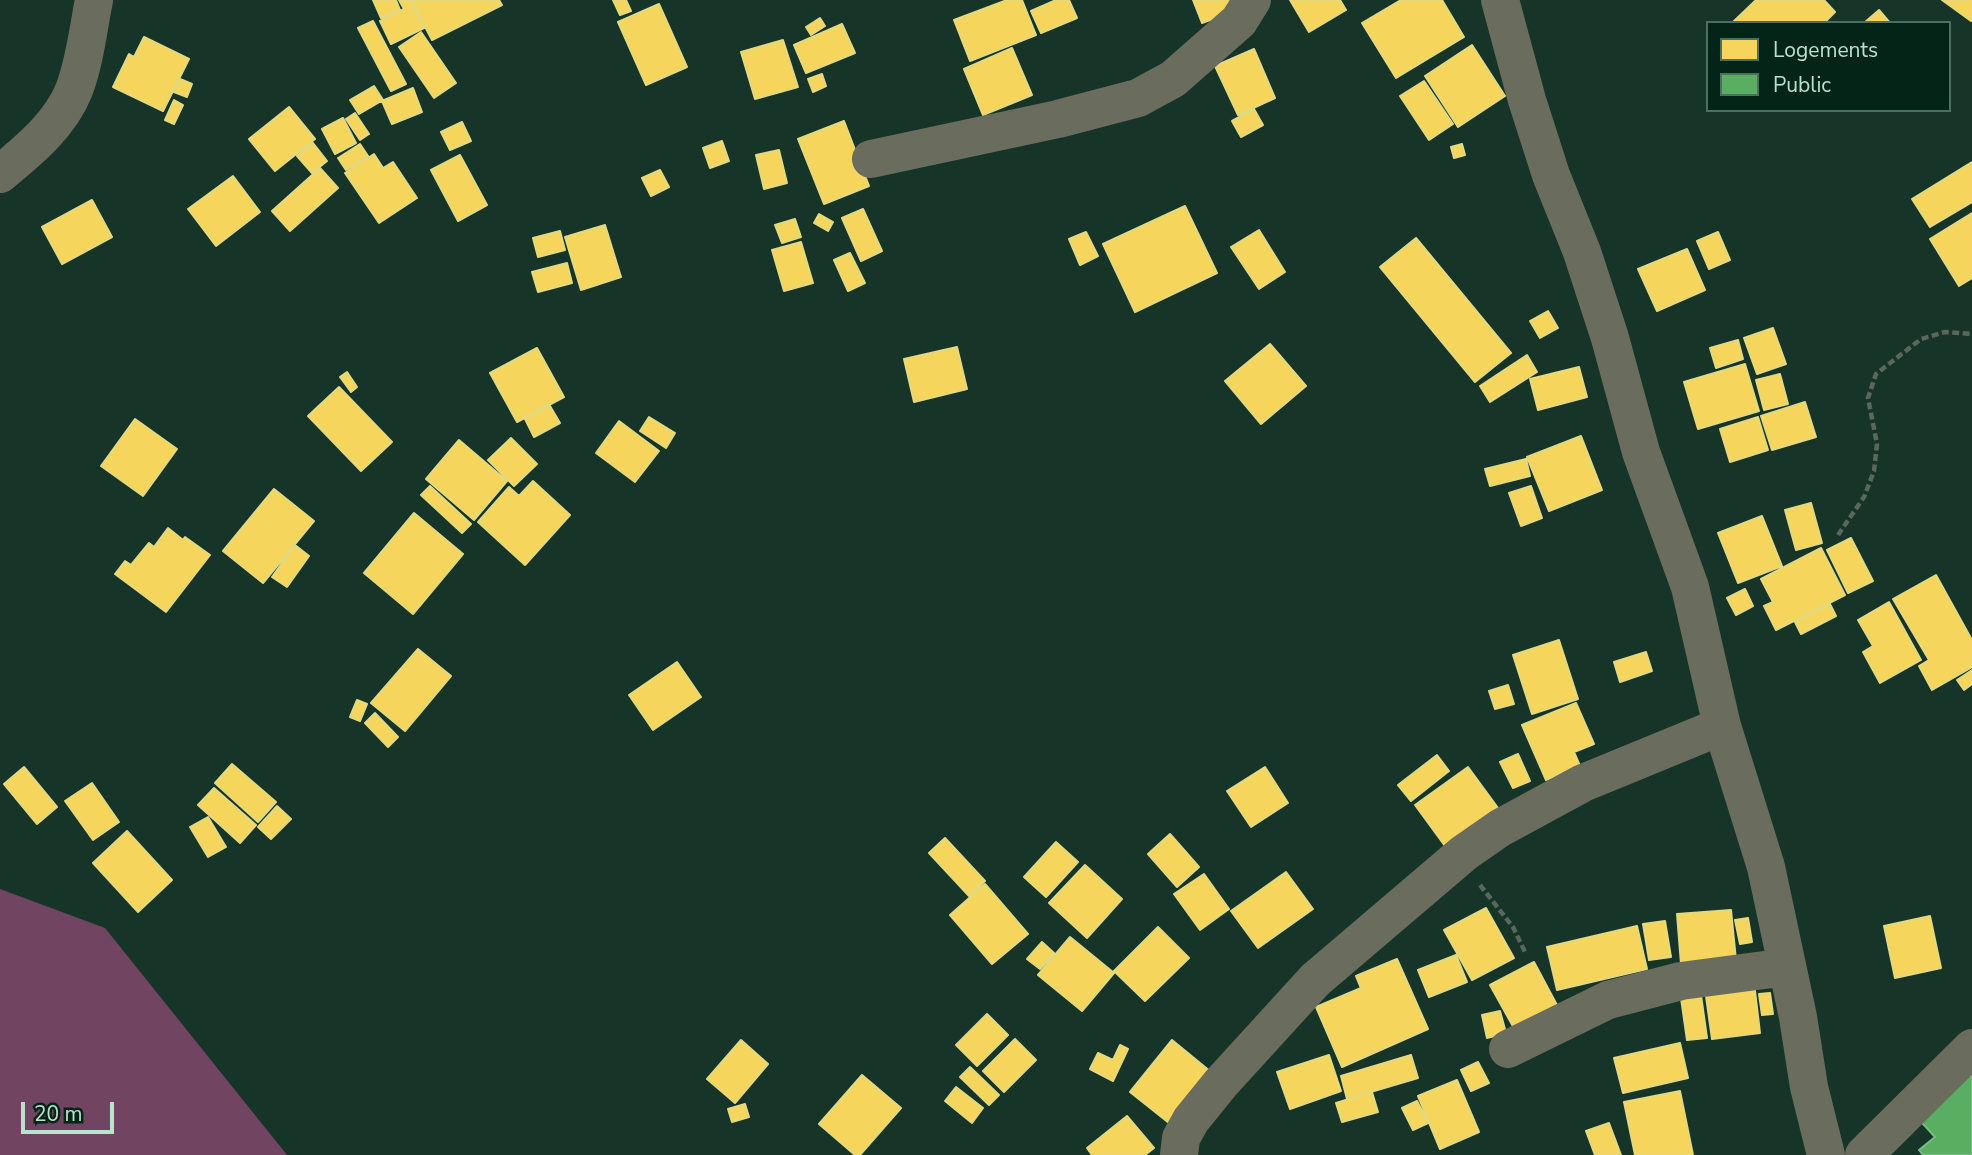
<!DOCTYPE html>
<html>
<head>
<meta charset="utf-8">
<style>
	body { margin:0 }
	#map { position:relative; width:1972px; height:1155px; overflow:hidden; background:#173429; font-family:"Nunito Sans",sans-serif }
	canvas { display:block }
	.legend { position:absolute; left:1706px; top:21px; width:245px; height:91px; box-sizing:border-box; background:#052418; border:2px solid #4c7060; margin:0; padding:9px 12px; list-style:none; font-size:21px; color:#b7e2cc }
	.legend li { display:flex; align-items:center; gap:14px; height:35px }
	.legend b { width:35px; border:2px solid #4c7060 }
	.scale { position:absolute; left:21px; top:1102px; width:93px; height:32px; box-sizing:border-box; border:4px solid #b7e2cc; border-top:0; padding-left:9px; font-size:21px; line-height:24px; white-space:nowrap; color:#b7e2cc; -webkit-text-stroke:5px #052418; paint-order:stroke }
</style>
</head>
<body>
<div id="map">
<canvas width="1972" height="1155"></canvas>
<ul class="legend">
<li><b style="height:19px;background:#f6d55c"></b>Logements</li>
<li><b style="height:19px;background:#5aae61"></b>Public</li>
</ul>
<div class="scale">20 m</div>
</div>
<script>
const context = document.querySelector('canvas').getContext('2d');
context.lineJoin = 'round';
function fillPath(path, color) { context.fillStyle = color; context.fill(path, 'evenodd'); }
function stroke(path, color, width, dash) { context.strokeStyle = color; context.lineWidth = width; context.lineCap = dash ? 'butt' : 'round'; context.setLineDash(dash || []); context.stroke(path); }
const forest = new Path2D(`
	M0,889L105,928L287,1155H0Z`);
const homes = new Path2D(`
	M373,0H396L400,10L381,18Z
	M399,0H410L424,28L391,44L380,21L404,9Z
	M411,0H499L502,5L432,40Z
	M613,0H626L631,11L620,15Z
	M1007,0H1022L1036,35L970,61L954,20Z
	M1056,0H1069L1077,18L1041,33L1031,11Z
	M1193,0H1236L1240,9L1202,23Z
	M1290,0H1340L1346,10L1309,32Z
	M1401,0H1442L1464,37L1396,78L1362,23Z
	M1756,0H1824L1835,12L1824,23H1732Z
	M1942,0H1972V20L1971,21Z
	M659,4L687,67L646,85L618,22Z
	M1879,10L1890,23H1864Z
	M820,18L825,26L811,35L806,27Z
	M373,21L406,84L391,91L358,28Z
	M842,24L855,53L806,73L794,45Z
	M421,32L456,83L434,98L399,47Z
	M144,37L189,59L163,111L113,87L129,54L134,57Z
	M783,40L798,87L755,99L741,52Z
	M1472,45L1505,96L1458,127L1425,76Z
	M1012,48L1032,95L983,115L964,69Z
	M1254,49L1275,98L1238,115L1215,66Z
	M822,74L826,86L813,92L808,79Z
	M180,79L192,84L187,97L174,92Z
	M1424,81L1453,124L1429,140L1400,96Z
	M374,86L383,100L359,114L350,100Z
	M413,88L422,112L392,124L382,101Z
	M174,100L183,105L174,124L165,120Z
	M289,107L315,139L275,171L249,139Z
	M1254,109L1263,125L1241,137L1232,121Z
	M355,113L369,134L360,140L346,119Z
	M343,118L356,143L335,154L322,129Z
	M844,121L869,186L824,204L798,139Z
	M462,122L471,141L450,150L441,132Z
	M722,141L729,161L710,168L703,148Z
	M313,143L327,161L312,173L297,156Z
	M360,144L368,156L346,170L338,158Z
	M1462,144L1465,155L1454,158L1451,147Z
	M779,150L787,183L764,189L756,155Z
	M374,154L383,168L393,162L417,198L379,223L345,173Z
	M460,155L487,205L458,221L431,170Z
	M1972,162V202L1930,227L1912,199Z
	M320,168L338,188L290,231L272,211Z
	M660,170L669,187L651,196L642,178Z
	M233,176L260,212L216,246L188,209Z
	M92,200L112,237L62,264L42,227Z
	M1185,206L1217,273L1135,312L1103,244Z
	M863,209L882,251L861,261L842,218Z
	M1972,213V278L1959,286L1930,239Z
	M819,214L833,222L828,231L814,223Z
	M795,219L801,237L782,243L775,225Z
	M605,225L621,277L581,290L565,237Z
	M1259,230L1285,272L1259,289L1231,247Z
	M560,231L565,250L538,257L533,238Z
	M1086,232L1098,256L1080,265L1069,239Z
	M1718,232L1730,260L1709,269L1697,241Z
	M1416,238L1511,353L1475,382L1380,267Z
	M801,242L813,283L784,291L772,250Z
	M1687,249L1705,290L1657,311L1638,269Z
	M850,253L865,283L848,291L834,260Z
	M567,263L572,283L538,292L532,272Z
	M1548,311L1558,328L1540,338L1530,321Z
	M1773,328L1786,364L1757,374L1744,338Z
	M1738,340L1743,359L1716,368L1710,348Z
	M1270,344L1306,386L1261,424L1225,381Z
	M957,347L967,389L914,402L904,359Z
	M537,348L564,397L517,422L490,373Z
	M1527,355L1537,372L1490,402L1480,386Z
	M1745,364L1759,411L1698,429L1684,382Z
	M1579,367L1587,397L1538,410L1530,379Z
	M347,372L357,387L351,392L340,377Z
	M1780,374L1788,404L1764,410L1756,380Z
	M339,387L392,442L361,471L308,416Z
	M1805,402L1816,437L1772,450L1761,416Z
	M550,406L560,423L534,437L525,419Z
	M649,417L675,433L666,448L640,431Z
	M1758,417L1768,450L1730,462L1720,429Z
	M135,419L177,449L143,496L101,466Z
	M619,421L659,451L635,482L596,453Z
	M1581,436L1602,490L1549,511L1527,457Z
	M511,438L537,464L514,486L488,460Z
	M459,440L507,481L474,520L426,479Z
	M1526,459L1530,476L1490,486L1485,469Z
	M533,481L570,515L525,565L478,522L509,487L519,496Z
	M430,486L471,524L462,533L421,495Z
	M1531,486L1542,518L1521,526L1509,493Z
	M274,489L314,521L263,583L223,551Z
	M1811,503L1822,543L1796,550L1785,510Z
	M414,513L463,554L413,614L364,573Z
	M1762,516L1782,566L1738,583L1718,533Z
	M168,528L183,540L185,537L210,555L166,612L115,574L125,561L131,565L149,543L154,547Z
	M1851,538L1873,581L1848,593L1827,550Z
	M295,545L309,556L287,587L272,577Z
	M1821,548L1845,595L1776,630L1764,606L1773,602L1761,579Z
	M1936,575L1972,640V667L1932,690L1919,666L1929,660L1893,599Z
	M1745,589L1753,606L1736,615L1727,598Z
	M1889,602L1921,660L1880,683L1863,652L1873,646L1858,620Z
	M1830,604L1836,616L1801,634L1795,622Z
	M1559,640L1578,699L1532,714L1513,655Z
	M418,649L451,676L405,731L371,703Z
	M1646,652L1652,671L1620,682L1614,662Z
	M677,662L701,697L653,730L629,695Z
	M1972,670V684L1964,690L1957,680Z
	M1508,685L1514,704L1495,709L1489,691Z
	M357,700L367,704L360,721L350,717Z
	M1576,703L1594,744L1574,752L1580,766L1546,780L1522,725Z
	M375,713L398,737L388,747L365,723Z
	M1518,754L1530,781L1513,788L1500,762Z
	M1437,755L1449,771L1411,801L1398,785Z
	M232,764L276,802L258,822L215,783Z
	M24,767L57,807L37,824L4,784Z
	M1265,767L1288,803L1251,827L1227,791Z
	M1468,767L1498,808L1445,846L1415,805Z
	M92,783L119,822L93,840L65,801Z
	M214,788L256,825L240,843L198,805Z
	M277,806L291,819L271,839L258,827Z
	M208,817L226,847L208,857L190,827Z
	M127,831L172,880L138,912L93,863Z
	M1170,834L1199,867L1177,887L1148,854Z
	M945,838L985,881L969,896L929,853Z
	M1056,842L1078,862L1046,897L1024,877Z
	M1085,865L1122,899L1087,938L1049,903Z
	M1286,872L1313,909L1258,948L1231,911Z
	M1204,874L1229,909L1200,930L1174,894Z
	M985,884L1028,934L992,964L950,915Z
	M1486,908L1514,958L1472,980L1444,930Z
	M1731,910L1736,960L1681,964L1677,914Z
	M1930,916L1941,968L1895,978L1884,926Z
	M1748,918L1752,942L1740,944L1735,920Z
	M1665,921L1671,957L1649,960L1643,924Z
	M1637,926L1647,969L1557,990L1547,947Z
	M1158,927L1189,958L1145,1001L1114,971Z
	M1070,937L1114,973L1082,1011L1038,975Z
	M1042,942L1054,953L1040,969L1027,959Z
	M1456,955L1467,982L1429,997L1418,970Z
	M1397,959L1428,1029L1342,1067L1316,1007L1361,988L1356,976Z
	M1534,962L1558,1007L1515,1030L1490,985Z
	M1754,982L1760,1033L1712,1039L1705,989Z
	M1700,988L1707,1038L1687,1040L1680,991Z
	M1770,993L1773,1014L1762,1015L1759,994Z
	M1500,1011L1506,1033L1487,1038L1482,1015Z
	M987,1014L1008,1035L977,1066L956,1045Z
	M1015,1039L1036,1060L1004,1092L983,1071Z
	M741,1040L768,1064L735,1103L707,1079Z
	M1172,1040L1211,1072L1169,1123L1130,1092Z
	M1680,1043L1688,1078L1623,1093L1614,1058Z
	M1120,1045L1128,1049L1113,1081L1090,1069L1098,1053L1113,1060Z
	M1329,1055L1341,1091L1290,1109L1277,1072Z
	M1411,1055L1418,1078L1347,1099L1341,1076Z
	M1478,1062L1489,1083L1471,1091L1461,1070Z
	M970,1067L999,1095L989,1105L960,1077Z
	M862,1075L901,1108L860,1155H855L819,1124Z
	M1457,1080L1479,1132L1440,1149L1418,1096Z
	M956,1087L983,1108L972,1123L945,1101Z
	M1680,1091L1693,1155H1635L1624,1102Z
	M1372,1092L1378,1112L1342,1122L1336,1103Z
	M1417,1101L1428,1123L1413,1130L1402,1108Z
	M745,1104L749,1117L732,1122L728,1109Z
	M1127,1116L1154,1148L1145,1155H1092L1087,1148Z
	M1609,1123L1621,1155H1595L1586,1131Z`);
const public = new Path2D(`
	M1972,1065V1155H1923L1919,1150L1935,1137L1914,1114Z`);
const path = new Path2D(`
	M1838,535L1864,497L1874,471L1877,444L1868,398L1876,374L1921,339L1945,332L1972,334
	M1480,885L1513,927L1525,952`);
const minor = new Path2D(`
	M1500,0L1527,100L1551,175L1582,252L1610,338L1641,452L1690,587L1722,726L1766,867L1798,1017L1809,1087L1826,1155
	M871,159L1058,119L1138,98L1173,79L1239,21L1252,0
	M0,174C29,150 60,125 74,90C85,61 88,30 94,0
	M1508,1049L1608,1000L1681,981L1787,967
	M1179,1155L1181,1138L1191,1120L1221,1083L1315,980L1464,853L1500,828L1583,783L1722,726
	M1864,1155L1972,1048`);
fillPath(forest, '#714461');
fillPath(homes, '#f6d55c');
stroke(homes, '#e3d97e', 2);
fillPath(public, '#5aae61');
stroke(public, '#76be81', 2);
stroke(path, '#5a675a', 4.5, [7, 3.5]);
stroke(minor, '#6a6d5d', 38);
</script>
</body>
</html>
